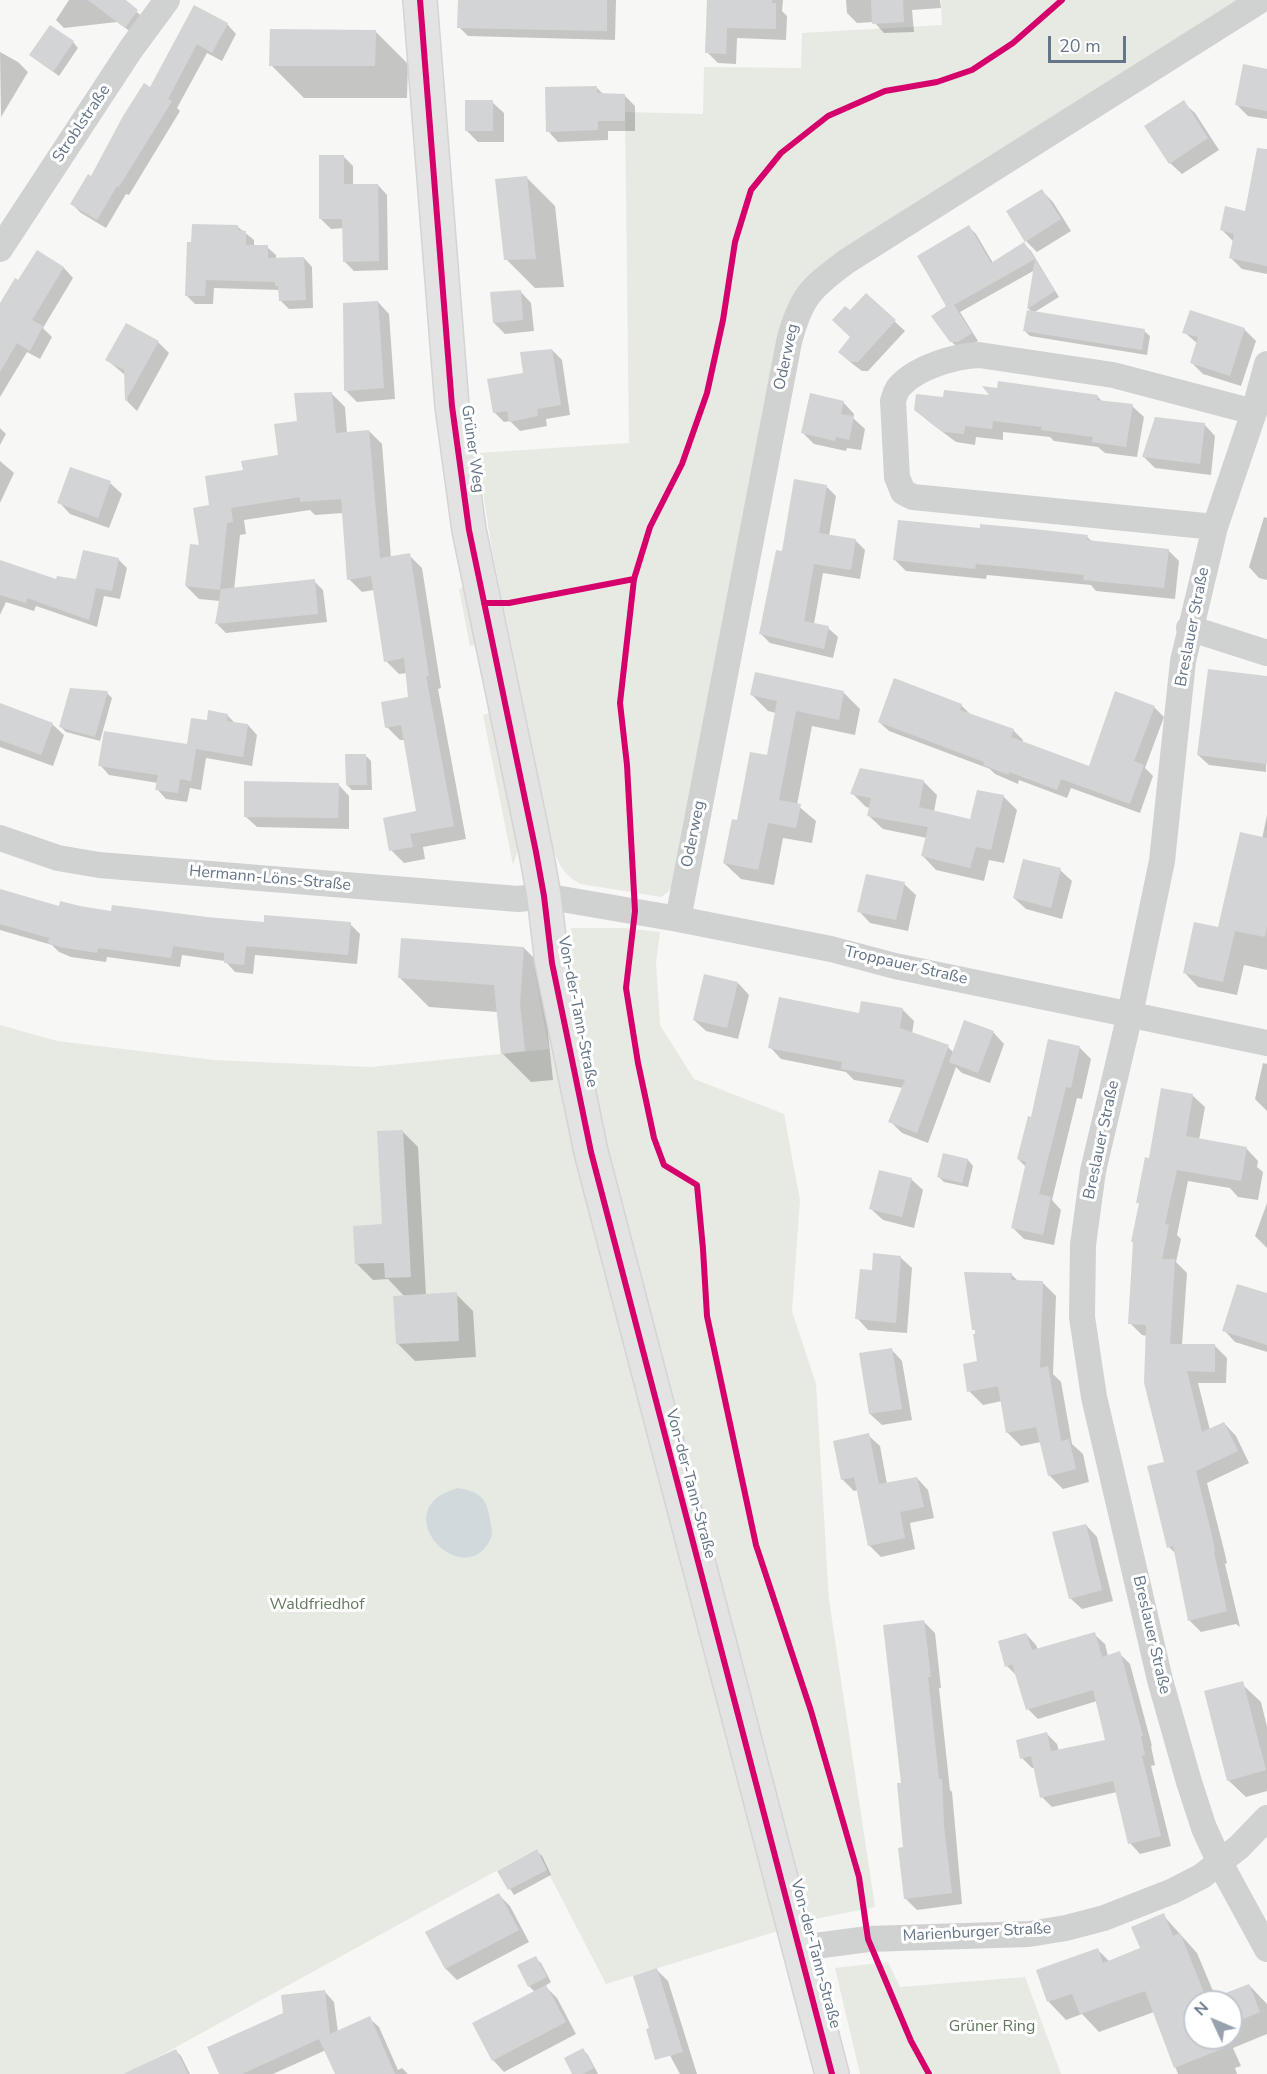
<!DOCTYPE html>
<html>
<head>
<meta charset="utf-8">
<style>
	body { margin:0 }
	#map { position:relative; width:1267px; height:2074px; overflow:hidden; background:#f7f7f5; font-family:"Nunito Sans",sans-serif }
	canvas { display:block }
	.north { position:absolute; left:1183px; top:1990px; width:60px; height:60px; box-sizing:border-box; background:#fff; border:2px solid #c1c8cf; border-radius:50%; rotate:314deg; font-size:16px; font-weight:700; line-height:24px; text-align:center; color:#647588 }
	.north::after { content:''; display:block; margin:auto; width:21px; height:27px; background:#97a2ae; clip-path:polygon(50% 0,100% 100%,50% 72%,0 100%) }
	.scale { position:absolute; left:1048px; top:36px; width:78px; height:27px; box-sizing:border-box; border:3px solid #647588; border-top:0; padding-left:8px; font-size:18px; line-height:21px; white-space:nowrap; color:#647588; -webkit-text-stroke:4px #fff; paint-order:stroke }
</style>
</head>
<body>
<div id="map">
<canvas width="1267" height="2074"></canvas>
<div class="north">N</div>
<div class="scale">20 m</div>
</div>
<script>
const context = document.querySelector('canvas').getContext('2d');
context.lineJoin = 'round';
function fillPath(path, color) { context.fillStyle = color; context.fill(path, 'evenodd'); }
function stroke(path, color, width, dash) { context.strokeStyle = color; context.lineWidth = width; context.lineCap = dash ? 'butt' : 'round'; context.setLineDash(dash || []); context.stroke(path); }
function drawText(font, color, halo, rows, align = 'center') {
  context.font = font + ' "Nunito Sans",sans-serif'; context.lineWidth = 6; context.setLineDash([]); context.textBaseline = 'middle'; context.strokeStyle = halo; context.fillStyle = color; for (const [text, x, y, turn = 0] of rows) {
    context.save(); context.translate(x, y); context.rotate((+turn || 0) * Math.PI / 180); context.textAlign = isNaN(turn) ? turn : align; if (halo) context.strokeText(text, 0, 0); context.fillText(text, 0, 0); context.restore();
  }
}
const green = new Path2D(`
	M941,0H1240L817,269C792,292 787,306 778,337L673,885L668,892L661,897L581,884C566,877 560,867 554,852L492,551L477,453L629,443L625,112L703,114L704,67L801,68L802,33L942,25Z
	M465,587L477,645L470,646L459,589Z
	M491,713L518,851L513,865L483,715Z
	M571,928H624L660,932L656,962L660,1025L694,1079L784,1114L800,1200L792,1311L816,1384L829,1600L875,1907L820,1918L606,1984L536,1849L127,2074H0V1025L57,1041L214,1060L371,1067L549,1049L534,968L574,948Z
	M888,1962L900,1987L1025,1977L1061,2074H860L835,1968Z`);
const water = new Path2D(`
	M458,1488C479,1492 487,1497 490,1520C491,1526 493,1532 491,1538C465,1596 381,1509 458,1488Z`);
const shadow = new Path2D(`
	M69,0H123L146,20L135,35L117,22L64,28L56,20Z
	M459,0H616L615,40L468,36L459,27Z
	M708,0H783L782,11L787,16L786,40L737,38L736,64L718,63L707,52Z
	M846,0H940L941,8L912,10L914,32L884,33L874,22L857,23L847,13Z
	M194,7L227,24L236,34L222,61L207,53L177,108L180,111L129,195L126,194L106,228L81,213L72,204L92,178L150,89Z
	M375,31L408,64L407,98H304L271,65Z
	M73,42L78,48L59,76L31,55Z
	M0,52L18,62L28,72L1,117Z
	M1267,70V119L1248,116L1236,104Z
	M596,87L604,95H624L635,106V131H608V140L558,142L548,131Z
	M492,102L504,113V142H478L467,131Z
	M1183,102L1195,113L1219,150L1182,174L1170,163Z
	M1267,155V274L1242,269L1230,257L1234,242L1222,230L1246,212Z
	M343,156L353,166V186L378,185L387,195L388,270L354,271L344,261V228L331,229L321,219Z
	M526,177L555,206L564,287L535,288L506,259Z
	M1042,191L1053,202L1071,231L1037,252L1026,241Z
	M238,227L254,240V246L267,247L276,255V259L304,258L312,267L313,308L289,309L280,300V290L214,288L213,304H195L187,296Z
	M969,227L976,234L993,263L1024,244L1031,251L1059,297L1033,313L1144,331L1150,336L1147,355L1030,336L1025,331L1033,313L1028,308L1035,270L960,312L978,341L965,349H959L951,341L948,307Z
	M38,253L64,268L73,278L43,328L52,337L40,359L27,352L0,397V315Z
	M520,291L531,303L534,331L505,334L494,323Z
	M866,295L905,331L868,371H862L850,362L851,337L850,312Z
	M378,302L389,314L395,399L357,402L346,391Z
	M1244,329L1256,341L1241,386L1203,374L1192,363L1198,344L1184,332Z
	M158,342L169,353L137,411L127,401L125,375L107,360Z
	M552,350L562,360L570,415L546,419L547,426L520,431L510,421L504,422L494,412L524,375Z
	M332,394L345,407L347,433L369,431L382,444L391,558L409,555L422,568L441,688L438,689L466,839L423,847L425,859L404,863L391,850L418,812L405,740H400L387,727L410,698L407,673L399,674L386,661L374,590L362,592L349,579L343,513L315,515L310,510L244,520L246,534L240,535L234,590L314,581L323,590L327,622L226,633L217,624L220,601L199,599L186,586L200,546L211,507L245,472L280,456L299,423Z
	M1097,396L1103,402L1132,406L1144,417L1137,457L1105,453L1098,447L1054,441L1050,437L1003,432V440L976,437L975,445L956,442L928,421L916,409L944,399Z
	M843,402L854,414L853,418L865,429L861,450L847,448L846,451L814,444L803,433Z
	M1204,424L1215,436L1211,475L1155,468L1144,457Z
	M0,428L6,434L0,445Z
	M0,461L14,473L0,503Z
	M110,483L122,494L109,528L70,514L59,502Z
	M827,487L836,496L829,536L855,540L865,550L860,579L823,573L814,624L828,628L838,637L833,658L770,643L761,634L783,553Z
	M1264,517L1267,518V580L1259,578L1249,567Z
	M1087,537L1093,542L1168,550L1179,561L1175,599L1096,591L1091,585L987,575L986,579L906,571L895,560Z
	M119,560L127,568L120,599L104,596L97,627L36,606L34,611L6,602L0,615V572L57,581H77Z
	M756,674L844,693L860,709L855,735L812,726L797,805L816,821L812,843L783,838L774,885L741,879L724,863L738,822L768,757L776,713L768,711L752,695Z
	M107,693L112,698L100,741L66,732L60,726Z
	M1267,693L1266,772L1209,765L1198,755Z
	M0,705L52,724L64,735L53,766L0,747Z
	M961,705L971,715L1013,730L1023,740L1022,742L1090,768L1154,707L1164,717L1145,768L1153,776L1140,813L1071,788L1067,798L1019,780L1018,784L995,774L990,769L889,731L879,722Z
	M227,715L236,724L248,725L257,735L252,766L206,758L201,790L190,788L187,802L166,799L157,789L158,783L109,775L100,765L188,746L208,722Z
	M365,755L371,761L372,790H352L347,785Z
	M923,781L937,795L934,812L971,820L1003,796L1017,810L1004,863L989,860L984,881L936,870L923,856L927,838L883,829L869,816L870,808L866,807L852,793Z
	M338,784L349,796V829L257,827L245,816Z
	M1267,815V970L1244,965L1237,995L1198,987L1184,972L1219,929L1262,839Z
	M1060,870L1072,881L1062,919L1026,909L1014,898Z
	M904,884L916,895L908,931L870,923L859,911Z
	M0,891L60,908L265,923L350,924L360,934L357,964L255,955L253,974L235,972L225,961L182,955L180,967L107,957L106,962L71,957L59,952L52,945L0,930Z
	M524,948L553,977L548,1034L553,1080L531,1082L502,1053L498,1012L429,1007L400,978Z
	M738,983L749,995L738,1039L706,1031L694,1020Z
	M903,1010L914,1021L912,1034L948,1047L954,1053L993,1032L1004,1044L990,1083L962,1073L956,1067L928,1143L902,1133L890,1121L903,1088L854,1080L846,1072L781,1059L770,1047L860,1015Z
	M1049,1041L1080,1048L1091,1059L1082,1099L1077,1098L1052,1200L1061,1210L1054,1245L1024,1239L1013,1228L1026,1167L1018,1159L1032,1118Z
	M1263,1063L1267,1064V1111L1255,1099Z
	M1192,1095L1205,1107L1199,1140L1246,1148L1258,1161L1257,1167L1263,1172L1258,1200L1238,1197L1230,1188L1188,1181L1177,1235L1181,1239L1176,1262L1187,1273L1182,1345L1215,1346L1227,1358L1226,1383H1198L1210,1430L1224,1423L1236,1436L1249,1463L1207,1483L1224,1550L1227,1563L1225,1564L1240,1627L1236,1624L1201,1632L1189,1620L1176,1554L1169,1547L1166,1463L1147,1336L1142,1335L1130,1323L1140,1205L1138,1202L1150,1160Z
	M402,1131L418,1147L426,1295L456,1294L473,1311L476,1357L415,1361L398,1344L405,1297L388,1279L373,1280L357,1264L383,1226Z
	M968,1160L973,1166L968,1187L944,1182L938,1176Z
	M911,1179L923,1190L914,1228L883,1220L871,1209Z
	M1267,1203V1248L1255,1236Z
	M900,1257L912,1268L907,1333L868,1330L857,1318L873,1271Z
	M1011,1274L1018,1281L1042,1282L1056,1296L1053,1374L1061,1382L1072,1444L1083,1454L1089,1482L1063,1489L1049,1475L1041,1442L1021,1446L1007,1432L1002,1401L983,1405L969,1391L979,1363L976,1331L974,1329Z
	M1267,1294V1352L1235,1342L1224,1330Z
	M891,1349L902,1361L912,1420L882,1425L870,1414Z
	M868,1435L880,1446L887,1484L917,1478L928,1490L934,1518L910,1523L915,1549L881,1557L869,1545L858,1490L854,1491L842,1479Z
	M1086,1525L1097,1537L1113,1601L1082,1609L1070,1598Z
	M924,1622L935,1633L941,1688H939L950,1790L952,1792L962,1904L917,1910L905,1898L902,1784Z
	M1026,1634L1036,1645L1038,1650L1094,1634L1105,1644L1108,1656L1119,1653L1130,1664L1152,1746H1151L1155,1765L1151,1766L1171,1846L1140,1854L1130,1843L1117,1792L1052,1807L1042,1797L1035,1768H1032L1022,1758L1047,1734L1057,1744L1059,1751L1107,1741L1097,1701L1038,1719L1028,1709L1018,1677L1007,1666Z
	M1243,1685L1261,1702L1267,1727V1791L1246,1797L1228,1780Z
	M536,1851L542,1856L551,1875L514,1895L499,1872Z
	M499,1895L510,1906L529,1942L457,1980L446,1969L427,1932Z
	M1163,1915L1197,1953L1216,1998L1249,1985L1267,2004V2034L1233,2048L1241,2066L1235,2068L1237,2074H1178L1154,2012L1099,2032L1082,2014L1066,2020L1048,2001L1098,1950L1110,1962L1142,1949ZM1195,2002H1231V2038H1195Z
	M535,1958L541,1963L551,1982L545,1986L557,1998L576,2034L504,2072L493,2060L535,1992L529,1986Z
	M657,1970L668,1981L697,2074H680L660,2037Z
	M325,1992L334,2002L338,2032L369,2018L379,2027L398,2070L402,2068L408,2074H336L326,2050L273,2074H220L284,2014Z
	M583,2050L588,2055L598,2074H574Z
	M176,2051L181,2056L190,2074H159Z`);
const building = new Path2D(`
	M88,0H126L138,10L125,28Z
	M458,0H607V31L457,28Z
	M707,0H772V3H776V29L727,28L726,54L705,53Z
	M871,0H903L904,22L872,24Z
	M194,5L228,23L212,53L197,44L168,99L172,101L119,187L117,186L97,220L70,204L88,174L91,176L123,116L144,83L150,87Z
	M50,25L74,41L53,72L29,55Z
	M270,29L376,30L375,66H269Z
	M1243,64L1267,69V111L1235,105Z
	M597,86V93L625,94V121H598V130L546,132L545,87Z
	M465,100H493V131H465Z
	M1184,100L1208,138L1169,164L1144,126Z
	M1257,148L1267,149V266L1229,258L1234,234L1220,230L1225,206L1245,211Z
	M319,155H344V184H378L379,261L343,262L342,219H319Z
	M527,176L536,259L504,260L495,179Z
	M1042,189L1061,219L1025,242L1006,211Z
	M192,224L238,225V230L246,231V245H268V258L304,257L306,300L279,301L278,286H275V282L206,280L205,296H185L187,242H191Z
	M969,225L991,263L1024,242L1035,259L954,305L972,333L958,342H950L931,316L946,306L917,256Z
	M37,250L64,267L32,320L43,326L30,351L17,343L0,372V303L15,278L18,280Z
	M1035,259L1055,291L1027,309Z
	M521,290L523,320L493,323L490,292Z
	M866,293L896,320L858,362H850L838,352L850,337L832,320L845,306L850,310Z
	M378,301L384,388L344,391L343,303Z
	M1027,310L1145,329L1142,350L1023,331Z
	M1190,310L1245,328L1230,376L1190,363L1198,337L1182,333Z
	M126,323L159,341L125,402L124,370L105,360Z
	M552,349L561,405L537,409L538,416L509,422L507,411L493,413L487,379L523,373L520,352Z
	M998,381L1098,395L1097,400L1133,404L1126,447L1092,442L1093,437L1041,430L1042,427L993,421L992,429L965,426L964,434L943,432L914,410L916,394L943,397L944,390L989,395L982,386L997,388Z
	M332,392L336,433L369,430L380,558L410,553L429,676H426L454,826L410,834L413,847L389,851L383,818L416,811L401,725L385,728L381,702L408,697L404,658L384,662L371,576L347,580L341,499L300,502V497L231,508L233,522L227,523L220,590L185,586L190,544L199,545L193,508L209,505L205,476L243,470L241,461L278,455L274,424L297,421L294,393Z
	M810,393L844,401L841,414L854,416L849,440L836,437L835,441L801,433Z
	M1155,417L1205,423L1200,464L1142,457Z
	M70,467L111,481L98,518L57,503Z
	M794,479L827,485L819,533L856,539L851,570L814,564L804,621L829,626L824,649L759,634L776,550L782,551Z
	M898,520L980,528V524L1034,529L1088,535L1087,540L1169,549L1164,588L1083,580L1084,575L1030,569L976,564L975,569L893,560Z
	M83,550L119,558L112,591L96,588L89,620L27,598L26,603L0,595V560L56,579L57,576L76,579Z
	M315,579L318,614L215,624L221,589Z
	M1208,669L1267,676V764L1197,755Z
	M755,672L844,691L839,720L796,711L779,800L801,804L796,828L768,823L758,870L723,863L732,819L737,820L750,752L767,755L777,701L750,695Z
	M894,678L962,704L960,710L1014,729L1011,737L1089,766L1115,691L1155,706L1134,761L1144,765L1130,804L1061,779L1057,790L1009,772V775L983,765L984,762L878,722Z
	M70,688L108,691L95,737L59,727Z
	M0,703L53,723L41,755L0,740Z
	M208,710L228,714L227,721L248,724L243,757L196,749L191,781L180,779L178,793L155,790L158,775L98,766L104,731L187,744L191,718L207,720Z
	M345,754H366L367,785H346Z
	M860,768L924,780L919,807L970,819L977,790L1004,795L991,850L976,847L970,868L921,856L928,827L867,816L871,798L850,794Z
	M244,781L339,783L338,818L244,817Z
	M1240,832L1267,838V926L1265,937L1235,931L1223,982L1183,973L1194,922L1218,927Z
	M1023,859L1061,868L1051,908L1013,898Z
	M866,874L905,882L896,920L857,912Z
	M0,889L59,906L60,901L80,906L111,911L112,905L207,917L264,922V915L351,922L348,955L246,946L244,965L224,963V953L173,946L171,958L98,948L97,953L60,947L48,943L49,938L0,924Z
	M401,938L524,947L520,1004L525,1051L501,1054L494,985L398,978Z
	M704,974L738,982L727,1028L693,1020Z
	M779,997L859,1013L861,1001L903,1008L900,1028L949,1045L917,1133L888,1122L905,1080L841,1069L842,1062L768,1048Z
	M964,1020L994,1031L978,1073L949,1062Z
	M1048,1039L1080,1046L1071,1088L1066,1087L1039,1194L1051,1197L1043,1235L1011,1228L1026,1162L1017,1159L1028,1116L1031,1117Z
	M1161,1088L1193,1094L1186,1136L1247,1147L1241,1181L1177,1170L1165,1224L1169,1225L1162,1259H1175L1170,1344H1215V1372L1187,1371L1202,1432L1224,1422L1238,1451L1196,1471L1212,1536L1215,1551L1214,1552L1227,1611L1188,1621L1173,1546L1167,1548L1147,1466L1164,1462L1144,1383L1146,1325L1128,1324L1133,1242H1131L1139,1203H1136L1145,1157L1149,1158Z
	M403,1130L411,1277L385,1278L384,1263L355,1264L353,1226L382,1224L377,1131Z
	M943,1153L968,1159L962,1183L937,1177Z
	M879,1170L912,1178L902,1217L869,1209Z
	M873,1253L901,1256L896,1323L855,1319L860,1269L872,1270Z
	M964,1272L1012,1273L1011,1280L1043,1281L1040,1368L1048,1366L1061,1441L1069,1439L1076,1469L1048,1476L1036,1427L1006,1433L998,1386L967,1392L963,1364L977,1361L973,1334H975V1330H972Z
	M1237,1284L1267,1293V1345L1222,1331Z
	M457,1292L459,1341L396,1344L393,1296Z
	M892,1348L902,1409L869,1414L859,1353Z
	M869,1433L879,1484L917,1477L924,1507L900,1512L905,1538L868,1546L854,1477L841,1480L833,1441Z
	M1086,1524L1102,1590L1069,1599L1052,1532Z
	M924,1620L931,1677H928L939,1779H942L944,1825L952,1893L904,1899L898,1848L903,1847L897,1783H901L883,1625Z
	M1095,1632L1102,1657L1120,1651L1143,1736H1141L1145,1755L1142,1756L1161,1836L1128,1844L1113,1781L1040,1798L1031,1756L1020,1759L1016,1740L1047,1732L1051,1751L1105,1740L1093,1690L1026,1710L1012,1664L1005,1667L998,1641L1026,1633L1032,1650Z
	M1243,1681L1266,1770L1227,1781L1204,1691Z
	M537,1849L547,1870L508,1890L497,1871Z
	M499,1893L519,1930L445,1969L425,1932Z
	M1164,1913L1173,1936L1180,1933L1207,2000L1249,1984L1260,2012L1231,2024V2002H1195V2038H1220L1224,2048L1174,2068L1145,1991L1080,2014L1072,1994L1047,2002L1036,1970L1098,1948L1103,1963L1140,1948L1131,1927Z
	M536,1956L547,1977L528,1987L517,1965Z
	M657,1968L683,2052L655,2060L646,2029L649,2028L633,1976Z
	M546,1985L566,2022L492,2061L472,2023Z
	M325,1990L330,2034L370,2016L395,2074H335L319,2039L242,2074H219L207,2047L283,2013L281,1995Z
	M583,2048L594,2068L583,2074H572L564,2058Z
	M176,2049L188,2074H123Z`);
const street = new Path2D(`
	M0,249L131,49L167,0
	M1267,364L1254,412L1215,527L1183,661L1162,861L1130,1014L1093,1171L1083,1245L1082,1317L1094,1397L1160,1680L1189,1782L1204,1828L1220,1863L1267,1949
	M1215,527L913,497L903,492L897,477L893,401C895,395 896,389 901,385C918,367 955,356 979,355L1113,375L1254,412
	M1189,628L1267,653
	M0,838L58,858L99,865L518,899L544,896L678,919L831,949L895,966L1267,1043
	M678,919L789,342C801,296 810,289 847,261L1261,0
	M800,1948L868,1939L1029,1934L1066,1928L1104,1918L1173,1891L1202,1876L1239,1847L1267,1818`);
const secondary = new Path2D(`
	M420,0L452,406L469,530L536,852L544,896L552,963L591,1152L832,2074`);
const cycleway = new Path2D(`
	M420,0L452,406L469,530L536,852L544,896L552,963L591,1152L832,2074
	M484,603H509L634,579
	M929,2074L911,2041L868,1939L859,1877L811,1711L756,1545L707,1316L703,1249L697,1185L664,1165L654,1138L638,1063L626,988L635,911L627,765L620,703L634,579L650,527L682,464L707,393L723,320L735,242L751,190L781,153L828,116L885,91L937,82L972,70L1013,43L1062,0`);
const streetNames = [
	["Stroblstraße",82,124,-56],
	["Oderweg",787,357,-78],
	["Grüner Weg",472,449,82],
	["Breslauer Straße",1193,627,-79],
	["Oderweg",694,834,-79],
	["Hermann-Löns-Straße",270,879,5],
	["Troppauer Straße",906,966,13],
	["Von-der-Tann-Straße",577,1012,79],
	["Breslauer Straße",1102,1140,-78],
	["Von-der-Tann-Straße",690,1484,75],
	["Breslauer Straße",1151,1635,77],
	["Marienburger Straße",977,1933,-3],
	["Von-der-Tann-Straße",815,1954,75]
];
const parkNames = [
	["Waldfriedhof",317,1605],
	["Grüner Ring",992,2027]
];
fillPath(green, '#e6eae3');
fillPath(water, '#d1d9dc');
fillPath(shadow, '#0003');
fillPath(building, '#d3d4d5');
stroke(secondary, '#d2d4d5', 36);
stroke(street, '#d0d2d2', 26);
stroke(secondary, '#e3e3e3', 33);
stroke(cycleway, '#d6006c', 6);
drawText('16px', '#647588', '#fff', streetNames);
drawText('16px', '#637a5f', '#fff', parkNames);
</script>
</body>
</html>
